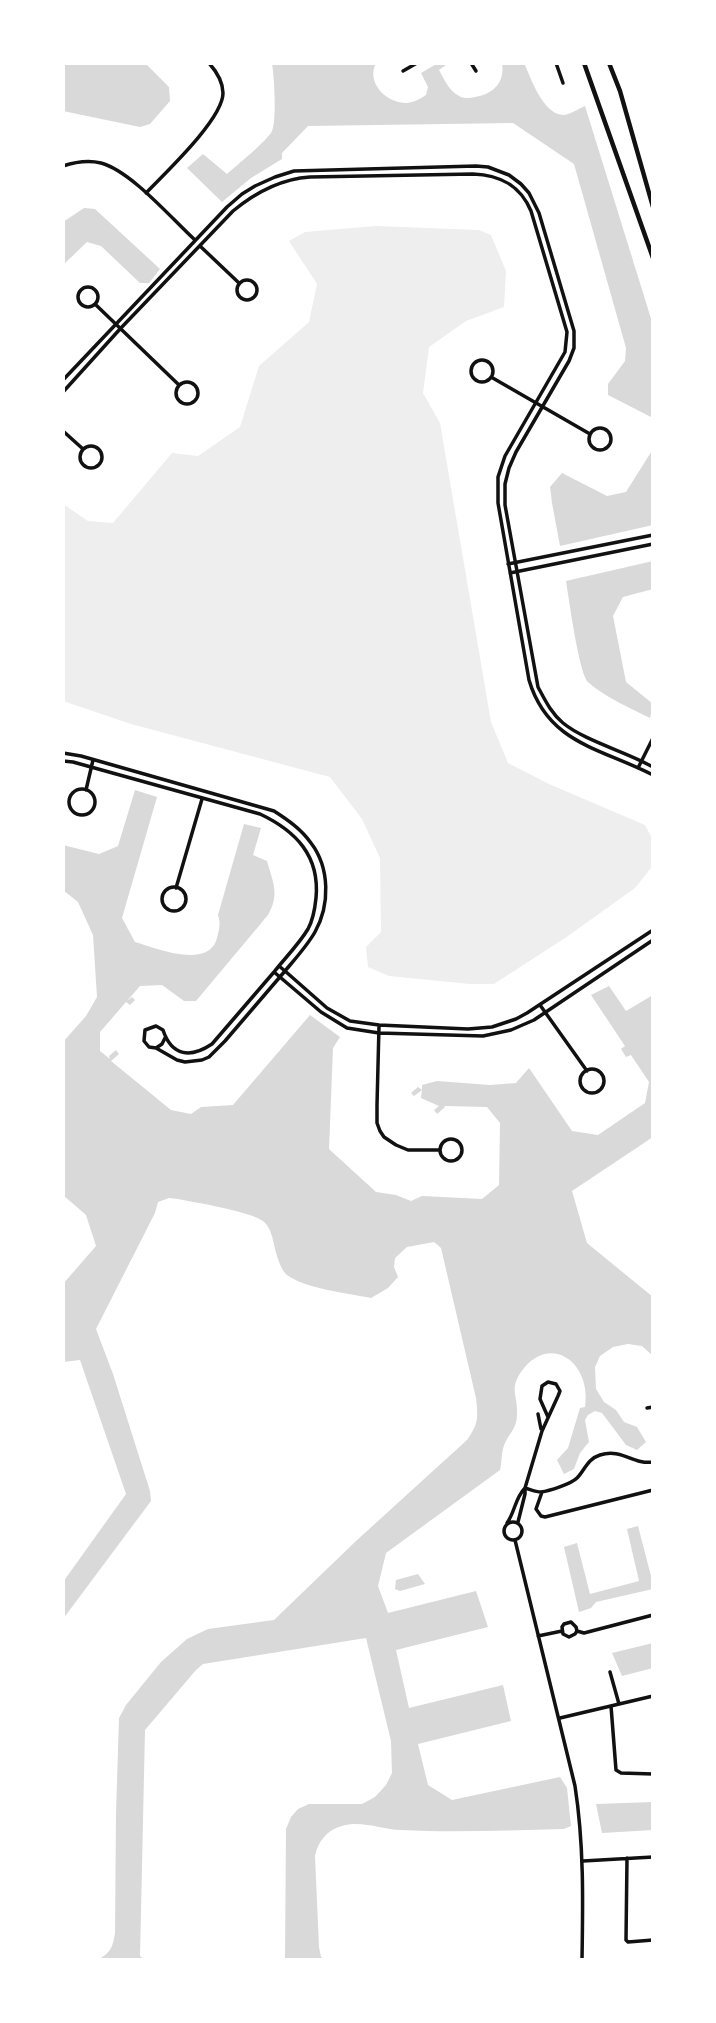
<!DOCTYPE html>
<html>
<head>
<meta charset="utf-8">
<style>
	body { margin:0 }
	#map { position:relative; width:716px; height:2023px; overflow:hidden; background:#fff; font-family:"PT Sans",sans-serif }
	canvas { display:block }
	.frame { position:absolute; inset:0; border:65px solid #fff; pointer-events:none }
</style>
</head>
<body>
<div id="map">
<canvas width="716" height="2023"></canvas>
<div class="frame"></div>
</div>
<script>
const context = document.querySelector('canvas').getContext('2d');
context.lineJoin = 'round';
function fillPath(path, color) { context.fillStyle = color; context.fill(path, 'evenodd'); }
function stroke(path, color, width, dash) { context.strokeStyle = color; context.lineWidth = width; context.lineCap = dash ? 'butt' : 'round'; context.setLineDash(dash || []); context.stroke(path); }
const green = new Path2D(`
	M376,226L479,230L491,235L506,271L504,307L466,321L429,347L423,393L440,423L491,722L508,763L549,784L645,825L653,840L651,868L635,888L568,936L494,984H470L389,976L368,967L366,947L381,932L380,858L362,819L330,777L131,724L63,701V504L88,521L113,523L172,453L198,456L240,427L259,366L309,322L317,284L289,241L305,232Z`);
const water = new Path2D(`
	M63,63H145L169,87L170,101L150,124L140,127L63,111Z
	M272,63H376C366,82 385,102 405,103C413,103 420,99 426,95L428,87L421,73L438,63H449L439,70C444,79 449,91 459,96C464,99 470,98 475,97C494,94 505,82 502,63H524C531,78 543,115 564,115C571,114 578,109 585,106L653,325V418L608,395V384L625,361L626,348L574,164L513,123L308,126L282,153V159L251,178L222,202L187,168L203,154L227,174C236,166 268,140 272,131C277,119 274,76 272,63Z
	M84,208L95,209L160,269L149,283H140L101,246L87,242L63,265V222Z
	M653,449V525L560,546L552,503L550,487L562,473L607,496L626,492Z
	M653,561V589L623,597L613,616L626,682L653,704L650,718C632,709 603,696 588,682C579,673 569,599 566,581Z
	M135,790L157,797L122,918L135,942C155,948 209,970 217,938C219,930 221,923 218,915L244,824L261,828L253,855L267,861C273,883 280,894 268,915L196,1001H184L162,985L140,986L127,1001L132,997L135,1000L130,1005L126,1002L100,1032V1051L110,1059L109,1056L116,1050L119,1054L111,1061L171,1110L191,1114L201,1107L233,1105L310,1015L340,1037L333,1048L329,1149L376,1192L396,1195L411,1201L422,1196L482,1199L499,1185L500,1123L487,1107L444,1106L445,1107L437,1114L434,1110L439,1106L421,1098L422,1090L414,1096L411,1093L418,1087L422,1090V1085L437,1081L490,1085L516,1083L529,1068L572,1131L598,1135L645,1103L649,1082L631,1055L626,1057L621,1049L625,1046L591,995L609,986L626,1011L653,995V1137L572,1191L587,1243L653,1297V1356L642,1346L628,1344L613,1347L600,1356L595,1367L596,1389L604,1402L616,1410L624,1422L637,1427L646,1442L637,1450L626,1445L602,1413L595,1411L588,1415L585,1420L589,1442L580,1453L574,1469L564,1474L557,1460L568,1448L580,1408L585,1407C592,1362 549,1332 521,1372C509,1389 518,1396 517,1413C517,1428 511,1431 505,1443C501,1451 502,1462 500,1470L386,1553L378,1586L388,1613L476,1591L488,1627L396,1650L409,1708L503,1685L511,1721L418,1744L428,1785L452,1800L560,1777L567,1788L571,1826L564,1829C510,1830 455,1833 401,1830C382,1830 362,1820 342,1826C327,1830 318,1841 315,1856L319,1947L321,1957L325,1960H283L285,1959L286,1829L291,1817L298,1809L309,1804H362L375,1797L386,1785L392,1773L391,1741L366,1638L203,1664L196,1670L145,1730L140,1956L145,1960H98C111,1952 113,1947 115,1933L116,1813L119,1718L126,1705L161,1662L187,1639L208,1629L274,1620L356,1541L467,1440C479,1423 478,1418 476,1398L441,1248L434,1242L407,1247L395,1258L394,1267L398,1277L388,1288L371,1298C347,1293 306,1289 287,1275C282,1271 279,1262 277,1256C273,1244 273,1229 263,1221C248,1211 198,1203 178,1199L169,1198L158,1202L155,1213L96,1329L113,1374L150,1491L151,1501L63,1619V1582L126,1494L80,1360L63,1362V1284L96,1246L86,1215L63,1195V1042L86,1016L97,997L93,935L78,902L63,890V845L99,854L118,846Z
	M638,1526L651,1576H653V1589L596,1602L591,1608L579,1612L564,1547L577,1543L590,1594L639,1581L627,1529Z
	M418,1574L425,1584L400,1591L395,1589L396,1580Z
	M653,1643V1668L622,1676L612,1653Z
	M653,1802V1830L602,1833L596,1804Z`);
const minor = new Path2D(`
	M471,63L476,71
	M556,63L563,83
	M403,71L417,63
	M63,166C75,162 89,160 101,163C131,171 172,219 195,240
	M146,193C165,173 223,119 223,93C223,82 216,71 209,63
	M200,246L239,283
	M237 290a10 10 0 1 1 20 0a10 10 0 1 1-20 0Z
	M78 297a10 10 0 1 1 20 0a10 10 0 1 1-20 0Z
	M96,305L179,385
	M471 371a11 11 0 1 1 22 0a11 11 0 1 1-22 0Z
	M491,377L590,434
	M63,380L227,207L242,194L255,186L275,177L294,171L476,166L488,167L509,175L521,184L529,193L539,213L574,331V348L569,361L516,452L509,468L505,484V505L538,687C545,700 551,713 563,723C585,741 627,752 653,767
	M176 393a11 11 0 1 1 22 0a11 11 0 1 1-22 0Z
	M63,392L120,329L233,211C256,192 280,179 310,177L473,174C500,175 520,185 531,211L567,332L565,352L505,456L498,477V503L529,680C548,744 601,748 653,775
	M589 439a11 11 0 1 1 22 0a11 11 0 1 1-22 0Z
	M63,431L83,449
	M80 457a11 11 0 1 1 22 0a11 11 0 1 1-22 0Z
	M508,564L653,535
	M510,573L653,544
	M63,753L81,756L274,811C288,820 301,829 311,843C330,868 330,905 315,932C307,946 295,959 285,971L327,1008L350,1021L379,1025L468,1029L492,1027L516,1019L527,1013L653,930
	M63,761L73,762L260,814C296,831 320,856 316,898C315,908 313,920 308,929C299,944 285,958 274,972L321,1012L347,1028L379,1033L483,1036L511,1030L534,1020L653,940
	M638,768L653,738
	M69 802a13 13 0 1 1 26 0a13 13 0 1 1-26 0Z
	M86,790L93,760
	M162 899a12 12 0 1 1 24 0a12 12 0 1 1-24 0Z
	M176,888L202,799
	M274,972L212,1044C191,1058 172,1057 163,1030L156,1026L145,1030L144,1041L149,1047L156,1048L177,1060L185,1062L202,1060L209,1057L225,1041L285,971L279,966
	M540,1005L587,1071
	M379,1026L377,1105V1123L380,1131L384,1137L396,1145L408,1150H440
	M156,1048L162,1044L165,1038
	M580 1081a12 12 0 1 1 24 0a12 12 0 1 1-24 0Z
	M440 1150a11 11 0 1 1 22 0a11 11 0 1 1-22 0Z
	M647,1408L653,1407
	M538,1414L541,1429
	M525,1488C529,1489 536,1492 541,1492C549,1491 571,1484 577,1478C585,1470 587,1459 600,1455C622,1448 633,1465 653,1462
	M542,1492L536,1509L541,1516L545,1517L653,1490
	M504 1531a9 9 0 1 1 18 0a9 9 0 1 1-18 0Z
	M518,1522L525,1494V1488L542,1431L558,1396L560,1391L556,1384L548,1382L542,1386L540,1399L548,1417
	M507,1523C515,1512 515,1498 525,1488
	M515,1540L575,1786C584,1844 583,1901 582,1960
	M577,1631L576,1627L571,1622L564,1624L562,1627L563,1634L569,1637L575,1634L577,1631L584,1633L653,1615
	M538,1636L562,1631
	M610,1672L619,1704
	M611,1706L616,1770L621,1773L653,1774
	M560,1718L653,1696
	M627,1858L626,1940L628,1942L653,1940
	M583,1861L653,1857`);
const secondary = new Path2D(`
	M584,63L653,258
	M609,63L620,91L653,207`);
fillPath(green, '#eee');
fillPath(water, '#d9d9d9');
stroke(minor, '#111', 3.5);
stroke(secondary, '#111', 4.5);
</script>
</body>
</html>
